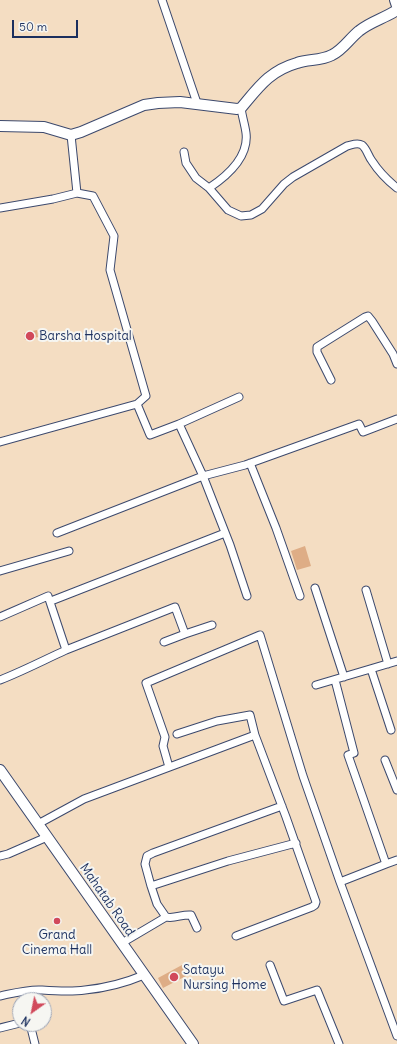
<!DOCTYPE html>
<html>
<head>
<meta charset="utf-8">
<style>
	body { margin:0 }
	#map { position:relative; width:397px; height:1044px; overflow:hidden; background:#f4ddc2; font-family:Delius,sans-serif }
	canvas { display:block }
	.north { position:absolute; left:12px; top:992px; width:40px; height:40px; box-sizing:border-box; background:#f6f6f2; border:1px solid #9ea6b7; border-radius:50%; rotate:213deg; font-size:11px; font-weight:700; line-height:16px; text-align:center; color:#1b2f5e }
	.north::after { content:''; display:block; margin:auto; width:14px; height:18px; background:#d1495b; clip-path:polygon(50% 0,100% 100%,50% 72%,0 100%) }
	.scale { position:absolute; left:12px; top:20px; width:66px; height:18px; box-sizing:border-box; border:2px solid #1b2f5e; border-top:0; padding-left:5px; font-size:12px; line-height:14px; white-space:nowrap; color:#1b2f5e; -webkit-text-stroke:3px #f6f6f2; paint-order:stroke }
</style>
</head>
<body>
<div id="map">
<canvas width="397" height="1044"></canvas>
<div class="north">N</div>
<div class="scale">50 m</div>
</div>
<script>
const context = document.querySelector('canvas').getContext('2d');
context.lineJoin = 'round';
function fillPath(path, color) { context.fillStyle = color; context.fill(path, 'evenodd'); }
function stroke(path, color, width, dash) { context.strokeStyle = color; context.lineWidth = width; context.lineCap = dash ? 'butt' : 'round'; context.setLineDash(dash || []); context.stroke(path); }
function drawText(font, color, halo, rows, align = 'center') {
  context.font = font + ' Delius,sans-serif'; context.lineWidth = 4; context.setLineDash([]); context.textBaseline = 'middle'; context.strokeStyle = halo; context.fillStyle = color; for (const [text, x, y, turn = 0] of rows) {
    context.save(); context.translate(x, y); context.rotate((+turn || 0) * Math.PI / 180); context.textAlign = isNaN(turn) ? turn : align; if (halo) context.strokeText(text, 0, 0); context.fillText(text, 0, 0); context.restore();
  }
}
const building = new Path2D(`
	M37,330L38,337L25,340L24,333Z
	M305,546L311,566L297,570L291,551Z
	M182,965L188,975L163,988L158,978Z`);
const street = new Path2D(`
	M162,0L197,103
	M184,152L186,163L196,178L209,188L228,210L241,216L251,215L262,209L284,184L293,177L347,146C352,145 357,142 362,145C367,149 368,156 372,161C379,172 387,180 397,188
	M209,188C227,176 249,157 246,133C245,125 242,116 241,108
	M77,193L93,196L114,236L110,270L146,396L137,404
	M0,208L53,199L77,193L71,135
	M331,380L317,352V347L365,317L368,316L372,321L393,354L397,364
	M179,424L239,397
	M0,442L137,404L150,435L179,424L203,476L230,545L247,596
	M250,463L276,528L300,596
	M57,533L203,476L245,465L359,424L363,432L397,419
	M0,571L69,551
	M315,588L344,677
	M366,590L388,664
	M51,601L225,533
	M0,617L48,596L66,650C44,660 23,671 0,680
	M185,634L212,625
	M66,650L175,607L185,634L164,642
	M371,669L391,730
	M335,680L354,753L348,755L386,864L340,882L397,1036
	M316,685L397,661
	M177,734L217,721L250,715L255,735
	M385,760L397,790
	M169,767L163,746L165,737L146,683L260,635L303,776L340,882
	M38,824L84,799L255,735L286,817L316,902L315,905L312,907L236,936
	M0,856L8,854L47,837
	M386,864L397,860
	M151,886L145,864L147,856L153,853L282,806
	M197,928L191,915C182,914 175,919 166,917L157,904L151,886L228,861L296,843
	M122,943L166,917
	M270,965L284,1001L317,990L339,1044
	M0,996C14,993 28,989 42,990C56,991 71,992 85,990C106,988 125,983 144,975
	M30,1024L35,1044
	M0,1028L20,1023`);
const secondary = new Path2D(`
	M395,0L397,6
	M0,126L44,127L71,135L81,132L144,105L158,103L180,102L237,109L241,108C258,88 269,71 297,63C308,59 321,61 332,55C343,50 350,38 359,31C370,22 385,18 397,10
	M0,770L193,1044`);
const markers = [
	[30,336,5,"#d1495b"],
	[57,921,4,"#d1495b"],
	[174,977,5,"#d1495b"]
];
const poiNames = [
	["Barsha Hospital",39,336],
	["Grand",57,935,"center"],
	["Cinema Hall",57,950,"center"],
	["Satayu",183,970],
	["Nursing Home",183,985]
];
const streetNames = [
	["Mahatab Road",107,900,55]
];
fillPath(building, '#dead86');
stroke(street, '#3c496d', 9);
stroke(secondary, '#3c496d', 12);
stroke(street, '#fff', 7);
stroke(secondary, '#fff', 10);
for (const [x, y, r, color] of markers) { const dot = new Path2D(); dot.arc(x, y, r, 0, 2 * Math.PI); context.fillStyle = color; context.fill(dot); stroke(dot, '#f6f6f2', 1.5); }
drawText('13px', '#1b2f5e', '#f6f6f2', poiNames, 'left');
drawText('13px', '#1b2f5e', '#f6f6f2', streetNames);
</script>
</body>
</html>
